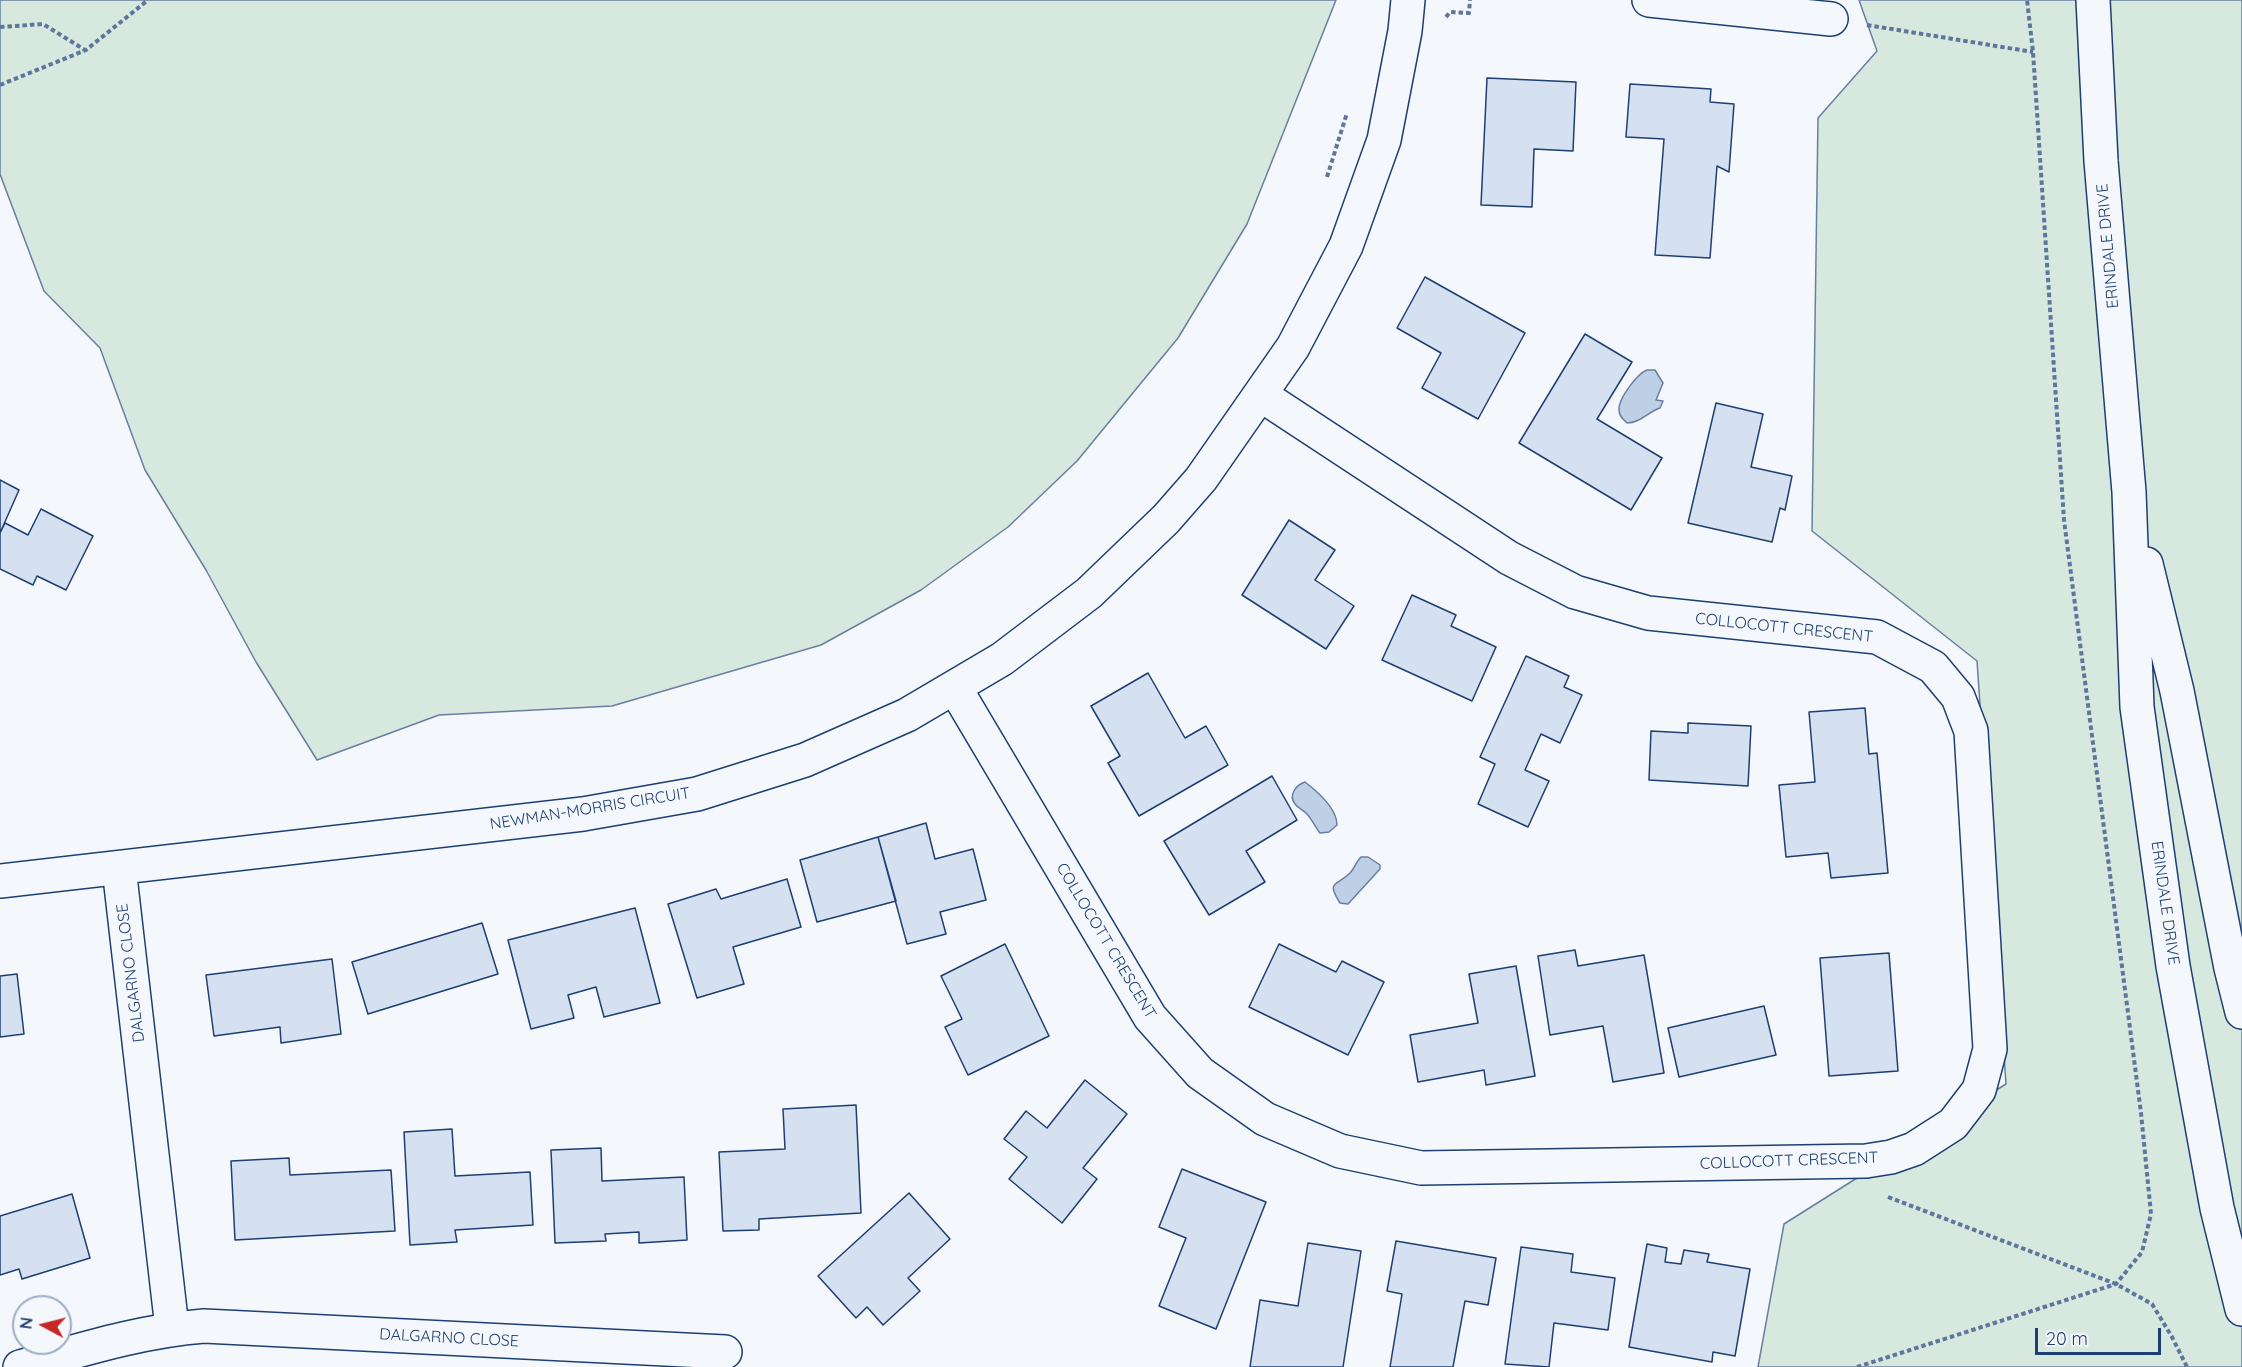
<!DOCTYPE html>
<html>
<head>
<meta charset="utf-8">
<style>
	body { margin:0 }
	#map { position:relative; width:2242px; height:1367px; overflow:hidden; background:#f4f7fb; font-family:Quicksand,sans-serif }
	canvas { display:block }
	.north { position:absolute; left:12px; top:1295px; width:60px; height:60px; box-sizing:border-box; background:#f4f7fb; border:2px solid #9eadc5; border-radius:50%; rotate:277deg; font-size:16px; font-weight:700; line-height:24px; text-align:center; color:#1d3f73 }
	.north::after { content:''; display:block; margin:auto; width:21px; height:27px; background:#c62828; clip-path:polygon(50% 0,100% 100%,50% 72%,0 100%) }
	.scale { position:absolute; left:2035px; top:1328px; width:126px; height:27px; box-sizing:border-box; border:3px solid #1d3f73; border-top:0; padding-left:8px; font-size:18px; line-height:21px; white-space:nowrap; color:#1d3f73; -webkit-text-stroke:4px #f4f7fb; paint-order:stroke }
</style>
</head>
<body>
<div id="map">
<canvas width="2242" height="1367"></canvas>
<div class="north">N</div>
<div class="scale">20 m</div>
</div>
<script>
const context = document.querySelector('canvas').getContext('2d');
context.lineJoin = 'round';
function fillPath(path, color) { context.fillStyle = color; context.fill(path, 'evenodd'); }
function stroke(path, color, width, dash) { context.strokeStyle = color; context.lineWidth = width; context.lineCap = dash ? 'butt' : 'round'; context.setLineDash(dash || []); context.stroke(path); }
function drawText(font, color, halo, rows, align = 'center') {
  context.font = font + ' Quicksand,sans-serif'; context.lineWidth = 4.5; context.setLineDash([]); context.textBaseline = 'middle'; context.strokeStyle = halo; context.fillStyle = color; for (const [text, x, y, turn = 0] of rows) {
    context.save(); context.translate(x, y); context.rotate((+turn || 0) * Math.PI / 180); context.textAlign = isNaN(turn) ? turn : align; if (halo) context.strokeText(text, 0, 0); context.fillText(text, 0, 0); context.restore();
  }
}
const green = new Path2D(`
	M0,0H1336L1247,224L1178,338L1077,461L1008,527L921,590L821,645L612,706L439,715L317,760L256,662L206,570L145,470L100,348L44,291L0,174Z
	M1859,0H2242V1367H1758L1784,1224L2006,1084L1977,661L1812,531L1818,118L1877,51Z`);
const water = new Path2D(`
	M1647,370H1655L1663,383L1656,400L1663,401L1660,408C1648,412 1640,423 1627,423C1623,419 1619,416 1619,410C1618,399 1637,374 1647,370Z
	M1305,782C1318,792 1337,808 1337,825L1329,832L1320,833C1315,827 1312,819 1306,813C1303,810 1298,808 1295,804C1288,795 1296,785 1305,782Z
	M1361,857H1368L1380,865V869L1348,904L1340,903C1325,880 1338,886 1350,873C1354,869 1356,862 1361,857Z`);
const building = new Path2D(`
	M1487,78L1576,82L1573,151L1534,149L1532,207L1481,205Z
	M1630,84L1711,89L1710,102L1734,104L1729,172L1717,166L1710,258L1655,255L1664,139L1626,137Z
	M1425,277L1525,333L1478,419L1422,388L1441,353L1397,328Z
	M1585,334L1632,362L1597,419L1662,458L1631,510L1519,443Z
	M1716,403L1763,414L1751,467L1792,476L1785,510L1780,508L1772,542L1688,523Z
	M0,480L19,490L0,533Z
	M41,509L93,536L66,590L37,576L33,585L0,569V533L5,523L28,535Z
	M1289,520L1335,550L1315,580L1354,606L1326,649L1242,595Z
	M1412,595L1456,615L1451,626L1496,647L1472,701L1382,660Z
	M1526,656L1569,676L1564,687L1582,695L1560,743L1541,734L1525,770L1549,781L1528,827L1478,804L1495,764L1480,757Z
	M1148,673L1185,738L1206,726L1228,765L1139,816L1108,763L1120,756L1091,706Z
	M1865,708L1869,754L1877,753L1888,873L1831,878L1828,853L1786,857L1779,785L1815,782L1809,712Z
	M1688,723L1751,726L1748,786L1649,780L1651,731L1688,733Z
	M1272,776L1297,820L1246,851L1265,882L1209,915L1164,841Z
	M926,823L935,859L973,849L986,900L940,912L946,934L907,944L878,837Z
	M878,837L896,901L817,922L800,860Z
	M787,879L801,927L733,947L744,984L697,998L668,904L716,889L721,899Z
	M635,908L660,1003L604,1017L596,987L568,995L574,1018L531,1029L508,940Z
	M482,923L498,974L368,1014L352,962Z
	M1005,944L1049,1036L968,1075L945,1027L962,1019L941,976Z
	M1279,944L1336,972L1342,961L1384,982L1348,1055L1249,1007Z
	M1575,950L1578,966L1644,955L1664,1073L1613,1082L1603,1026L1550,1035L1538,956Z
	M1889,953L1898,1071L1829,1076L1820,958Z
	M332,959L341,1034L281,1043L280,1027L214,1036L206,975Z
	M1516,966L1535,1076L1486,1085L1484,1070L1418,1082L1410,1035L1478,1023L1469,974Z
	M17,974L24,1034L0,1037V976Z
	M1764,1006L1776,1055L1679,1077L1668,1028Z
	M1085,1080L1127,1114L1083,1168L1097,1179L1062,1223L1009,1179L1027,1157L1004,1139L1026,1111L1047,1128Z
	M856,1105L861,1213L759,1219V1230L723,1231L719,1152L785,1149L783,1109Z
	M452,1129L455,1176L530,1172L533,1225L455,1230L457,1242L410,1245L404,1132Z
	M601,1148L602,1181L684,1177L687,1240L639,1243V1232L605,1234L606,1241L555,1243L551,1150Z
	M289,1158L290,1175L391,1170L395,1231L235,1240L231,1161Z
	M1182,1169L1266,1202L1216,1329L1159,1306L1186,1238L1159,1227Z
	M909,1193L950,1239L908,1278L920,1291L883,1325L867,1307L856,1318L818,1276Z
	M72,1194L90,1258L22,1279L19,1269L0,1275V1216Z
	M1396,1241L1496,1258L1488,1305L1465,1301L1453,1367H1390L1402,1294L1387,1291Z
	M1308,1243L1361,1251L1343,1367H1250L1260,1300L1298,1306Z
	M1647,1244L1667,1248L1665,1262L1681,1264L1684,1250L1709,1254L1707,1262L1750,1269L1735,1356L1713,1352L1712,1362L1629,1347Z
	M1521,1247L1573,1254L1571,1272L1615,1278L1608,1330L1554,1323L1549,1367L1505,1364Z`);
const path = new Path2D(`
	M1446,17L1450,12L1469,13L1470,0
	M1867,25L2033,52
	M0,27L43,24L85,50
	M0,85L86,50L148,0
	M1327,177L1347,113
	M1888,1197L2116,1284L2152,1304L2172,1337L2187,1367
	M1857,1367L2116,1284L2142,1252L2151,1214L2141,1113L2064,520L2033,52L2027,0`);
const minor = new Path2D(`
	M1649,0L1831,19
	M955,688L1150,1017L1200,1073L1265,1119L1340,1151L1421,1168L1866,1161L1891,1157L1914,1149L1953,1124L1979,1090L1990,1049L1971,731L1958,697L1933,667L1877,637L1648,613L1575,592L1509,558L1261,395
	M119,868L172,1328
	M0,881L583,814L697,794L805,760L907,715L1002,659L1089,593L1166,519L1201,479L1293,347L1346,246L1384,140L1405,31L1408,0
	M20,1367C81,1350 140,1331 204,1326L725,1352`);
const major = new Path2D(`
	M2093,0L2101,161L2129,492L2137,707L2173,966L2217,1208L2242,1309
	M2146,564L2177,691L2231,968L2242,1012`);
const streetNames = [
	["ERINDALE DRIVE",2108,246,-95],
	["COLLOCOTT CRESCENT",1784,628,6],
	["NEWMAN-MORRIS CIRCUIT",590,809,-9],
	["ERINDALE DRIVE",2165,903,82],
	["COLLOCOTT CRESCENT",1106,941,59],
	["DALGARNO CLOSE",131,973,-97],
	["COLLOCOTT CRESCENT",1789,1161,-2],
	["DALGARNO CLOSE",449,1338,3]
];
fillPath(green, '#d7e8df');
stroke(green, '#687fa3', 1.5);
fillPath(water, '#bed0e5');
stroke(water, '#687fa3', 1.5);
fillPath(building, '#d5e0f0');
stroke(building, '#1d3f73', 1.5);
stroke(minor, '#1d3f73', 36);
stroke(major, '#1d3f73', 36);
stroke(path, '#5e769c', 4, [4.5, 3]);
stroke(minor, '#f4f7fb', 33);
stroke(major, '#f4f7fb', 33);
drawText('16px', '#1d3f73', '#f4f7fb', streetNames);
</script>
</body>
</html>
